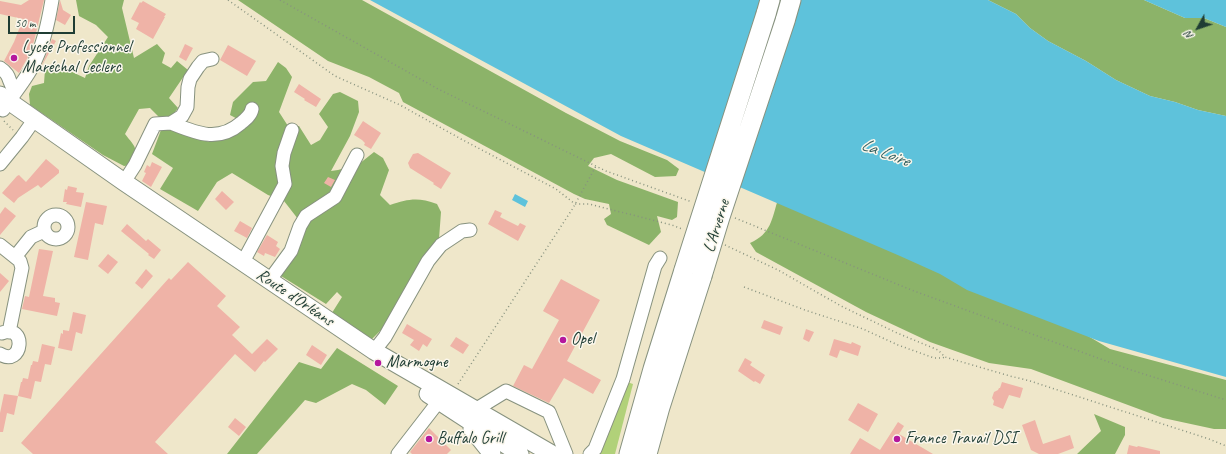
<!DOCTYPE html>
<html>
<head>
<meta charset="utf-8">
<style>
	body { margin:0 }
	#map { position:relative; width:1226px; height:454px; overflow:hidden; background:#efe7ca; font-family:Caveat,sans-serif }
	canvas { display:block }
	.north { position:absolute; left:1178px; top:8px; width:40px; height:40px; -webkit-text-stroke:3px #fbf7ec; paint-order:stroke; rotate:230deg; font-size:11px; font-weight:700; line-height:16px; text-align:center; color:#1f3d34 }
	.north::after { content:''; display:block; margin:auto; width:14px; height:18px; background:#1f3d34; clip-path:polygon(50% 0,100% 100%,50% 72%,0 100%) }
	.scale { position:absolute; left:8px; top:16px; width:67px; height:18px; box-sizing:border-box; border:2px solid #1f3d34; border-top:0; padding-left:5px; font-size:12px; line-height:14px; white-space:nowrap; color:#1f3d34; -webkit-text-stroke:3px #fbf7ec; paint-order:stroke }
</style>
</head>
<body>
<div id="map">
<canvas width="1226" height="454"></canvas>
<div class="north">N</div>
<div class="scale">50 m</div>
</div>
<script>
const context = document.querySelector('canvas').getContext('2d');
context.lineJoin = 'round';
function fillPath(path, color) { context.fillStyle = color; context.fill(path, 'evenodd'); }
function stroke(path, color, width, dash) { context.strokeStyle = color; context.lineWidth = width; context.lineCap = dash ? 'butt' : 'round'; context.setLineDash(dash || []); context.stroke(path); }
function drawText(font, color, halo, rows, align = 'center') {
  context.font = font + ' Caveat,sans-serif'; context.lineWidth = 3; context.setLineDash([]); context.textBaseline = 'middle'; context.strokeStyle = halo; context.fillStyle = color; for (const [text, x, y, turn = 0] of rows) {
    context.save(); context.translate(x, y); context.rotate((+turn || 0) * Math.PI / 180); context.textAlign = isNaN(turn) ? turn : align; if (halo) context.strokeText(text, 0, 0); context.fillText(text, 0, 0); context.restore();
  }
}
const green = new Path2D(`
	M627,382L633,384L615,454H598Z`);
const forest = new Path2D(`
	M76,0H124L122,8L134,58L157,44L165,53L162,63L171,68L177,61L188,70L169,98L178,108L172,116L160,118L150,108L139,109L125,134C135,147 140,149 131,165L124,166L103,155L30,105L29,94L32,86L44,83L45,70L55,64L85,78L89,66L108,37L96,25L79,16Z
	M238,0H362L566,113L620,141L667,160L679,169L676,176L655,177L611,154L594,158L588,166L617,180L678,202L677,217L672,220L657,216L661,232L649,245L607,225L604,219L611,214L609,204L585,199L574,194L403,102L399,93L369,77L328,61Z
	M988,0H1144L1185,18H1204L1226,27V116L1198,110L1175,102L1150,96L1116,80L1086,61L1048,41L1030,28L1016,14Z
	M278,62L286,68L292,77L279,112L288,126H299L311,145L320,140L328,127L319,114L333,94L340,92L358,101L359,112L350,136L331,171L338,170L359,164L374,152L383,158L389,170L380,195L390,205C408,199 418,197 437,204L441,212L439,239L389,322L370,341L330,316L342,297L337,292L326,304L281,276L300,245L305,228L284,201L268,195L232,173L217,182L198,211L160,189L173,168L152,154L161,130L174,128L209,142L232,135L247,124L230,115L233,102L253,82L266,81Z
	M778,199L1066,323L1110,349L1226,380V429H1214L1163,418L1031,369L989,363L930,342L866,312L756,252L750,243C771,234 772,219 778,199Z
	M337,348L398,386L385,405L366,390L352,384L316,403L305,400L257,454H227L299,362L321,369Z
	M1094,414L1125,427V435L1115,454H1077L1101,431Z`);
const water = new Path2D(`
	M370,0H988L1016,14L1030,28L1048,41L1086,61L1116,80L1150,96L1175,102L1198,110L1226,116V377L1099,341L967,290L940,274L900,256L621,136Z
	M1144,0H1226V27L1204,18H1185Z
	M515,194L528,201L525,207L512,200Z`);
const building = new Path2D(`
	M29,0H44L34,41L28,57L19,73L4,61L14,42L23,19L0,14V1L21,5Z
	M60,0L63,10L71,15L65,25L56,20Z
	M143,1L166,14L164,17H165L153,39L136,29L139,23L131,19L140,2L141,3Z
	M52,39L56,41L41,67L46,55Z
	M185,44L193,48L186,61L179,57Z
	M228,45L256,61L247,76L220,60Z
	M299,84L321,99L316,107L304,100L305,99L294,92Z
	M363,121L381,133L371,149L364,145L365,143L362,140L354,135Z
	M418,153L451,173L441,189L433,184L434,183L410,168L408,163L413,154Z
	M46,159L59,170V173L41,188L38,185L18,198L14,203L2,193L17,176L19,175L26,182Z
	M152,162L162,167L151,187L142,181L146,173L144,172L147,165L150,167Z
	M328,177L335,180L331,187L324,183Z
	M68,186L77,188L76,192L84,193L81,207L66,204L67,202H63L65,189L67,190Z
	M222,191L234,202L226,210L215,199Z
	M86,202L107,206L103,225L95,223L88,260L74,257Z
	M5,207L16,216L0,235V214Z
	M495,210L502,213L500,217L518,226L520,223L526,226L518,241L488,224Z
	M240,221L252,228L247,238L234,231Z
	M127,224L146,241L148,239L161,250L154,259L148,255L149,254L121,231Z
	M267,235L278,242L276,246L280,249L275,257L265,253L264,256L257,252Z
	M39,249L53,251L43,296L55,298V302L60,303L57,316L22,309L25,296L29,297Z
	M108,254L118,262L108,274L98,266Z
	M188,262L226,296L217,306L240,327L232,335L252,354L267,339L278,349L265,362L264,361L255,372L235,354L155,442L168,454H33L21,443L169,278L171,280Z
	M146,269L153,276L142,289L135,283Z
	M0,273L9,281L0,292Z
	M561,279L600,300L567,361L601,380L593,394L564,378L549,403L513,386L524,365L532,369L559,320L543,311Z
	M73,312L86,315L82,334L76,332L72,351L58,348L61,333L63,334V330L69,331Z
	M764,320L783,327L780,335L761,328Z
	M407,324L432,339L427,347L423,344L419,351L410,345L414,340L402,333Z
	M806,329L814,332L809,342L803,339Z
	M456,337L469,345L463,354L450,346Z
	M834,339L851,344L852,342L861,346L858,356L840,350L837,358L829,355Z
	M42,344L55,347L51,365L45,364L41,382L35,381L31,399L18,396L21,382H22L23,378L28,379L31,365H32L33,361L38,362Z
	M312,345L327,355L321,365L306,355Z
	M745,358L752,362L750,365L765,375L760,384L755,381L754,382L738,371Z
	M1002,382L1023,388L1020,398L1009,395L1003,409L993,405L994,401L992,398L994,392L998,390L999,388H1000Z
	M4,394L18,396L14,415L7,413L3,432H0V413Z
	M858,403L878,414L868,432L848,420Z
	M235,418L246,427L239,436L228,427Z
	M1035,420L1043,444L1070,435L1074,448L1058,454H1039L1031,450L1022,425Z
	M898,422L904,426L899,434L933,454H850L860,438L880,450Z
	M429,428L451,450L447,454H412L410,452Z
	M1129,445L1137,447L1138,446L1160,451V454H1127Z`);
const path = new Path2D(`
	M228,0L335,76L400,105L461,139L556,189L575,204H589L672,225L682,229
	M280,0L438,89L606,171L692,202
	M4,121L13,130
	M735,218L914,291L1128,369L1226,400
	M725,245L778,270L841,306L897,333L938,350L945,357L1010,376L1030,381L1209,439L1226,446
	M744,287L805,310L863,329L898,345L934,358H942L945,357
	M458,384L573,208L596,166`);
const minor = new Path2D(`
	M0,68C12,76 7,81 15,91
	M3,110C12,96 23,83 31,69C43,47 48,24 52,0
	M171,123C196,133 218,143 241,123C246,119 251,115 252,109
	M0,164L22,137L34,120
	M124,182L135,165L155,124L171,123L182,116L187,107L188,87L190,79L198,67L203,61L212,59
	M44 227a12 12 0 1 1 24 0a12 12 0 1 1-24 0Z
	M0,245L20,261L22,268L9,332
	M15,257L31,237L44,231
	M243,262L285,184L282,166L284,153L292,130
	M269,281L291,251L300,226L306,216L335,197L357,155
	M374,351L385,337L428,261L441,245L462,231L470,230
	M0,354C23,368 27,323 2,333
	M475,410L506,391L549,412L566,454
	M398,454L439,401
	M590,454L595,449L623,379L655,266L660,258`);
const major = new Path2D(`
	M0,95L124,182L374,351L552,454
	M428,394L520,454
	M472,429L492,454`);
const highway = new Path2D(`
	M766,14L770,0
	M785,21L791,0
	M629,454L653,369L684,270
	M647,454L660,407L702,276`);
const highwayBridge = new Path2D(`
	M684,270L766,14
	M702,276L720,217L785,21`);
const markers = [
	[14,58,4,"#b5179e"],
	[563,340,4,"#b5179e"],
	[378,363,4,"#b5179e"],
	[429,439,4,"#b5179e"],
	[897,439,4,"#b5179e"]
];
const poiNames = [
	["Lycée Professionnel",22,48],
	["Maréchal Leclerc",22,68],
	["Opel",571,340],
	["Marmogne",386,363],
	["Buffalo Grill",437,439],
	["France Travail DSI",905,439]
];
const streetNames = [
	["L'Arverne",717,226,-73],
	["Route d'Orléans",295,298,34]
];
const waterNames = [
	["La Loire",885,153,21]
];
fillPath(green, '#b1d179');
fillPath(forest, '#8cb369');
fillPath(water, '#5ec2db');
fillPath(building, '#efb3a7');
stroke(minor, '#87927f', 15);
stroke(major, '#87927f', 19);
stroke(highway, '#87927f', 21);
stroke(path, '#87927f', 1.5, [1, 3]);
stroke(minor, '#fff', 13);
stroke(major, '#fff', 17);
stroke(highway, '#fff', 19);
stroke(highwayBridge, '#87927f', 21, []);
stroke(highwayBridge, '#fff', 19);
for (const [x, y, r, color] of markers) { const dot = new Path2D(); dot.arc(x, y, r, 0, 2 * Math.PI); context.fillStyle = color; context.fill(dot); stroke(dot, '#fbf7ec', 1.5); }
drawText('17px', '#1f3d34', '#fbf7ec', poiNames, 'left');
drawText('17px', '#1f3d34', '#fbf7ec', streetNames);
drawText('italic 18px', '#2f5e5e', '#fbf7ec', waterNames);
</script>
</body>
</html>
